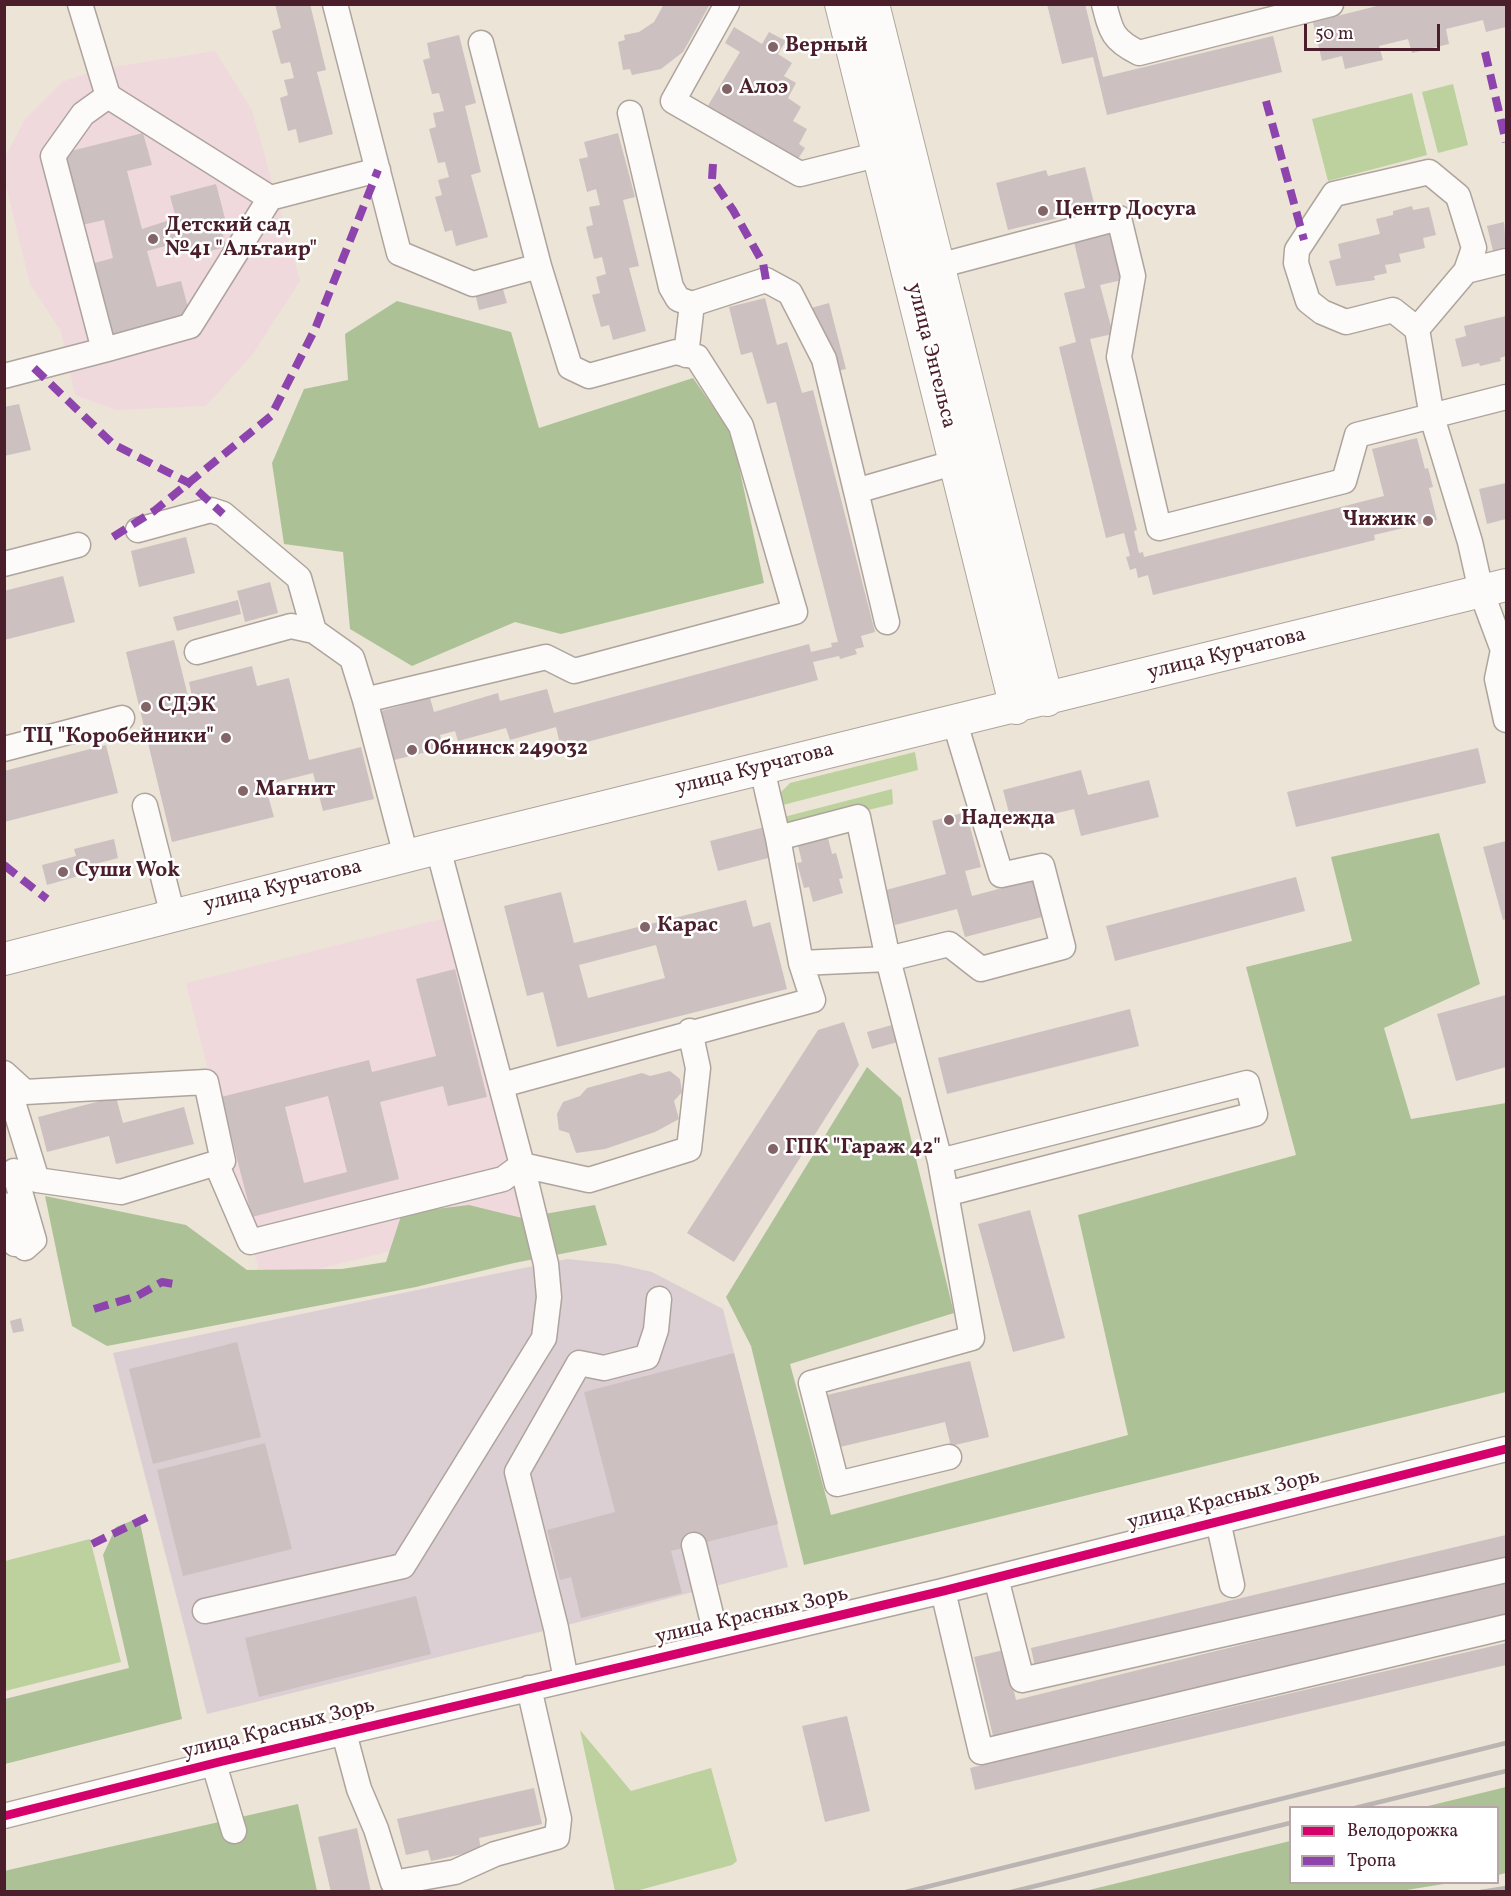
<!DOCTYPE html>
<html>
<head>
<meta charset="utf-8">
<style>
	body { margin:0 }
	#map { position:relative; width:1511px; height:1896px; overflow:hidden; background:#ece4d6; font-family:Vollkorn,serif }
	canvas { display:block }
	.frame { position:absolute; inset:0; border:6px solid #4a1f2b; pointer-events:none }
	.legend { position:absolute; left:1289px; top:1806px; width:210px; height:78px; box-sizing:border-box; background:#fff; border:2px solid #b7a5aa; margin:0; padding:8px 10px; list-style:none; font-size:18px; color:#4a1f2b }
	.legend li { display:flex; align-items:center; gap:12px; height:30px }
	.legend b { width:30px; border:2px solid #b7a5aa }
	.scale { position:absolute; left:1304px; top:24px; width:136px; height:27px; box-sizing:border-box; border:3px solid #4a1f2b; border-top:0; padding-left:8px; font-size:18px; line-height:21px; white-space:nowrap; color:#4a1f2b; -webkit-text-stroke:4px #fff; paint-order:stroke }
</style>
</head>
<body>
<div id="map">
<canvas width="1511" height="1896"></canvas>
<div class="frame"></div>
<ul class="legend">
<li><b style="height:8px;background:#d6006c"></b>Велодорожка</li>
<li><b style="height:8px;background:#8e44ad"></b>Тропа</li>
</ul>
<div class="scale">50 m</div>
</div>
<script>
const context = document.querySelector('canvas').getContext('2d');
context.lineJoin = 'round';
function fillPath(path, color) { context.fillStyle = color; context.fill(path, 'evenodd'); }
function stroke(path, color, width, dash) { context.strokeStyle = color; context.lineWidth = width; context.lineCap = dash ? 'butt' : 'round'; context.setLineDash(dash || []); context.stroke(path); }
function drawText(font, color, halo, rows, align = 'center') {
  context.font = font + ' Vollkorn,serif'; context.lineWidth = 5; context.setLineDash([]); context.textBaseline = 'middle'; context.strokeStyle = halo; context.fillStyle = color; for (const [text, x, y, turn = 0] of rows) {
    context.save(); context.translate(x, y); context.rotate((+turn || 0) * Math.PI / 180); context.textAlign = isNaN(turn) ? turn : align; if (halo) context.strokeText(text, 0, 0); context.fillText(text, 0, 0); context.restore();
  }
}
const built = new Path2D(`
	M215,51L252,110L300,281L253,354L206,406L116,410L75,395L61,331L30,284L5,182L4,159L25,119L62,82L100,69Z
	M449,917L524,1218L262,1283L186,983Z`);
const industrial = new Path2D(`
	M567,1259L617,1264L652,1272L723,1309L788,1567L556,1628L207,1714L113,1353Z`);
const green = new Path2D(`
	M1453,84L1468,145L1438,153L1422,92Z
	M1412,93L1427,155L1328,181L1312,119Z
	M915,752L918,770L779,806L781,792L790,783Z
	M892,789L893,804L785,830L780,818Z
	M90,1539L121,1662L5,1691V1561Z
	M580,1730L631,1791L711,1768L737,1861L732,1865L636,1891H615Z`);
const forest = new Path2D(`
	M397,301L511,332L539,428L693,378L732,434L764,583L561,634L515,622L412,666L350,629L343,552L284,544L272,463L304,389L348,380L345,334Z
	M1439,833L1480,984L1384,1028L1411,1119L1506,1103V1392L804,1565L751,1346L726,1297L867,1067L901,1098L954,1313L790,1364L831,1515L1128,1435L1078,1215L1296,1155L1246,967L1352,941L1331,857Z
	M45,1196L186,1225L247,1270L342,1269L386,1262L402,1213L469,1205L522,1218L595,1205L607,1245L514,1263L416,1287L107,1346L72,1326Z
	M139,1518L182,1719L5,1764V1699L129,1668L103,1555L116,1527Z
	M1506,1787V1873L1498,1875V1808L1424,1807Z
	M298,1804L317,1891H5L4,1871Z
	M1290,1841V1882L1450,1883L1394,1892L1085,1891Z`);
const building = new Path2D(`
	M275,4H310L326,70L317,72L333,134L299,143L296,129L288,131L280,98L288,95L284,80L294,78L290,62L281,64L272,31L281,28Z
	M664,4H710L683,52L661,69L632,75L630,69L623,70L618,42L625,40L624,35L639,32L654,22Z
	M1047,4H1085L1103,77L1273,36L1282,72L1107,115L1093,57L1062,64Z
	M1385,4H1506V27L1486,32L1483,20L1446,29L1449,44L1412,53L1408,39L1379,46L1383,60L1345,69L1342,56L1322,61L1313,22Z
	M734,27L762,44L769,32L786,41L778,54L792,63L784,76L796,83L788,98L801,107L793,121L807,129L799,144L805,148L796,162L706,109L740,52L725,43Z
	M459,35L476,103L465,106L481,172L471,175L488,237L456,246L452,230L445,232L435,197L442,195L438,180L449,177L445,162L438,163L429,129L436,127L433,113L444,111L439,93L432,94L423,60L430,58L427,43Z
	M143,133L152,165L127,171L142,229L176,218L170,196L216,184L227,226L221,228L226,247L194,255L192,249L175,253L173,244L147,251L157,287L181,281L190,315L109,336L91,264L113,258L104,220L82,225L63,153Z
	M618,133L635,197L623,200L639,266L629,268L646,331L613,340L609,325L601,327L592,295L600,293L596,277L606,274L602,257L594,259L586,227L593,225L589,207L600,205L596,189L587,192L579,159L588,157L584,142Z
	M1085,167L1095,207L1070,213L1068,206L1056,209L1058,218L1008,230L996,183L1046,170L1048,176Z
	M1412,206L1413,210L1429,207L1436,235L1423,238L1425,248L1399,254L1401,262L1385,265L1387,273L1374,276L1375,280L1336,286L1329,261L1341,258L1338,244L1380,234L1376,219L1393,215V211Z
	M1504,222L1506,248L1493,251L1487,226Z
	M1109,230L1122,280L1100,285L1113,334L1090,339L1137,530L1134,531L1139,553L1143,552L1144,557L1384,496L1372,449L1417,438L1425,469L1428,468L1433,487L1429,488L1437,520L1374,535L1375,540L1153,595L1148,575L1138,578L1136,568L1130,570L1126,557L1130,556L1124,533L1106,538L1059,347L1076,342L1064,293L1085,288L1073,238Z
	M502,286L507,303L479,310L475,293Z
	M765,298L777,345L787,342L802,393L813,390L875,632L861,636L864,647L855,649L857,654L840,659L839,656L813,662L818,680L561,749L556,727L510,740L506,728L458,741L455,731L440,735L443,748L394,760L381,711L430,698L434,712L498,693L500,701L547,689L554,713L809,644L811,652L832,647L831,643L838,642L776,402L767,404L752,352L741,355L729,307Z
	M829,303L846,369L830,373L804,310Z
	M1506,316V356L1500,358L1501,361L1480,366L1479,363L1462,367L1455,339L1466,336L1464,326Z
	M19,404L31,450L4,456V407Z
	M1506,483V519L1487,524L1479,489Z
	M186,537L195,573L139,587L131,551Z
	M63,576L75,622L4,640V591Z
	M270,582L278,613L245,622L237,591Z
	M238,600L241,614L177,631L173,617Z
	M174,640L190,704L193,702L189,682L252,666L257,686L289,678L309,760L361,747L374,799L323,811L313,773L265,785L274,817L172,842L126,652Z
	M106,745L118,793L4,822V771Z
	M1478,748L1486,783L1296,827L1287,792Z
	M1081,770L1088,795L1149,780L1159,817L1081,836L1074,809L1012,824L1003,790Z
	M966,812L981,867L965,871L972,896L1033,880L1042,917L965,937L957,909L895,925L886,890L946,874L932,821Z
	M765,827L772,857L718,871L710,841Z
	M828,838L832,854L836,853L843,878L839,879L843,893L813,902L809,887L804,888L797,863L802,862L798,846Z
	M114,839L118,858L80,868L82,875L47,885L42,865L76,856L74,849Z
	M1506,841V919L1503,920L1483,847Z
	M1296,877L1305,911L1115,961L1106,926Z
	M561,892L574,943L746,900L753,927L770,922L787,989L557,1047L543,992L527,996L504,906ZM656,945L665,978L588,998L579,965Z
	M455,969L487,1097L448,1106L443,1086L380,1102L399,1179L252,1217L221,1097L369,1060L372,1072L436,1056L416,979ZM328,1096L347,1172L304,1183L285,1107Z
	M1506,995V1067L1456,1081L1437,1014Z
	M1130,1009L1139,1046L947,1094L938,1058Z
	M844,1022L859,1065L734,1262L687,1233L818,1030Z
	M892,1025L898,1042L872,1049L867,1032Z
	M670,1071L680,1079L682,1092L674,1101L679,1119L655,1132L605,1149L576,1153L569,1133L559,1130L557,1114L563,1102L580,1096L587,1088L642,1073L650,1076Z
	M116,1097L123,1123L184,1107L194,1144L116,1164L109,1136L47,1152L38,1117Z
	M1030,1210L1065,1338L1013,1352L978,1224Z
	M21,1318L24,1331L13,1333L10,1321Z
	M237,1342L261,1437L153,1464L129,1369Z
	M734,1353L778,1524L671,1551L682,1593L581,1618L571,1577L560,1580L547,1530L615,1512L584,1392Z
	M970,1361L989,1437L951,1446L945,1422L840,1447L827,1395Z
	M265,1443L292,1549L183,1576L157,1470Z
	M1506,1535V1562L1035,1667L1031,1648Z
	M1506,1580V1615L994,1740L974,1657L1004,1650L1016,1700Z
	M416,1596L431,1654L259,1697L245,1638Z
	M1506,1643V1665L975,1790L970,1768Z
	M847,1716L870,1811L825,1822L802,1726Z
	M534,1788L542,1824L479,1838L481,1850L431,1861L428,1850L406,1855L397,1819Z
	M357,1828L371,1892H331L318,1837Z`);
const minor = new Path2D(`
	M80,4L108,96L270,198L190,326L104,350L53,156L83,114L108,96
	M335,4L399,253L473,284L539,266L481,43
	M727,4L673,101L800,174L880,154
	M1104,4C1111,32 1113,40 1139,53L1331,4
	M630,113L671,287L678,299L692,304L766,280L790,293L824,359L856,491L956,462
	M1429,172L1458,196L1474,248L1466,271L1417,329L1393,310L1346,322L1322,312L1308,301L1296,263L1297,250L1334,194Z
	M270,198L378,170
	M938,266L1119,218L1133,276L1119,357L1159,528L1344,481L1357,435L1506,397
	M1466,271L1506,261
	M1417,329L1432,417L1470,542L1481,591L1503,650L1497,679L1506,720
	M686,355L692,304
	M4,376L104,350
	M856,491L887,622
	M138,530L211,510L223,514L299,578L314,631
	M4,564L78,545
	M197,652L291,626L314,631L352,658L365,700L546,657L574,671L795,612L741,426L697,357L676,352L589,376L570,367L539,266
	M365,700L406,856
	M4,749L122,718
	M145,806L173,916
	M778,838L858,817L888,959L801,963
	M4,1073L25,1092L206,1082L223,1161L121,1192L37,1180Z
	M502,1085L813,1000L801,963L778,838L762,769
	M940,1161L1247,1083L1255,1114L946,1194
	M216,1163L250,1242L503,1179L522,1165L438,848
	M14,1171L34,1240L25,1248
	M4,1205L15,1244
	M949,1457L837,1484L811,1383L972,1338L940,1161L888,959L949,944L981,969L1063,947L1042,866L1001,875L955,723
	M1218,1521L1232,1585
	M694,1545L718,1643
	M996,1578L1022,1680L1506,1570
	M943,1591L981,1752L1506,1627
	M205,1611L403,1566L544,1338L549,1297L546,1264L522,1165L589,1180L689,1149L698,1068L690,1031
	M566,1680L556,1628L517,1472L579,1363L604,1368L647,1357L656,1330L659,1299
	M344,1733L359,1789L376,1829L393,1883L455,1872L495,1854L557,1837L559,1819L529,1688
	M214,1764L234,1831
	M4,1816L219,1762L943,1591L1506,1449`);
const major = new Path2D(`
	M841,4L1016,708
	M873,4L1047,700
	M4,959L438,848L1506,585`);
const rail = new Path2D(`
	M1355,1808L1506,1771
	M906,1892L1506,1743
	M1011,1892L1290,1823
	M1481,1892L1506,1888`);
const quiet = new Path2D(`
	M1485,52L1506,142
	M1266,101L1304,240
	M713,164L712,179L733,210L763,263L766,280
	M34,368L113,444L189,483L223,514
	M113,537L154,511L271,416L315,329L378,170
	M4,865L47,899
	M94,1309L137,1296L162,1282L180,1285
	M92,1544L152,1515`);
const cycleway = new Path2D(`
	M4,1816L219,1762L943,1591L1506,1449`);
const markers = [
	[773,47,6,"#836467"],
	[727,89,6,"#836467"],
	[1043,211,6,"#836467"],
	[153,239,6,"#836467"],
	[1428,521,6,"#836467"],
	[146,707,6,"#836467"],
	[226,738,6,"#836467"],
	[412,750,6,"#836467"],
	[243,791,6,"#836467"],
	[949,820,6,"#836467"],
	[63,872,6,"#836467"],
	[645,927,6,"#836467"],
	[773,1149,6,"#836467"]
];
const poiNames = [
	["Верный",785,47],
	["Алоэ",739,89],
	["Центр Досуга",1055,211],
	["Детский сад",165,227],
	["№41 \"Альтаир\"",165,251],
	["Чижик",1416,521,"right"],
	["СДЭК",158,707],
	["ТЦ \"Коробейники\"",214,738,"right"],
	["Обнинск 249032",424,750],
	["Магнит",255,791],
	["Надежда",961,820],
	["Суши Wok",75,872],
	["Карас",657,927],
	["ГПК \"Гараж 42\"",785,1149]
];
const streetNames = [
	["улица Энгельса",930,356,76],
	["улица Курчатова",1227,655,-14],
	["улица Курчатова",755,770,-14],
	["улица Курчатова",283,887,-14],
	["улица Красных Зорь",1224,1501,-14],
	["улица Красных Зорь",752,1617,-13],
	["улица Красных Зорь",279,1730,-14]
];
fillPath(built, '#efd9dd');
fillPath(industrial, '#dccfd3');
fillPath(green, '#bcd19d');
fillPath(forest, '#acc296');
fillPath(building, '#ccc0c1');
stroke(minor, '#aea49d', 27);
stroke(major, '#aea49d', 34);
stroke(minor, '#fcfbf9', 24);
stroke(major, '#fcfbf9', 32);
stroke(rail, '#bab4b3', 4.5);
stroke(quiet, '#8e44ad', 8, [15, 8]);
stroke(cycleway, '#d6006c', 9);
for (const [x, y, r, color] of markers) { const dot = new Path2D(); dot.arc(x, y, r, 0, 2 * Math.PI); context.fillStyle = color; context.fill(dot); stroke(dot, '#fff', 2); }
drawText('bold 21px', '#4a1f2b', '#fff', poiNames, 'left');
drawText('21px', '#4a1f2b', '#fff', streetNames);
</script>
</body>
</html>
